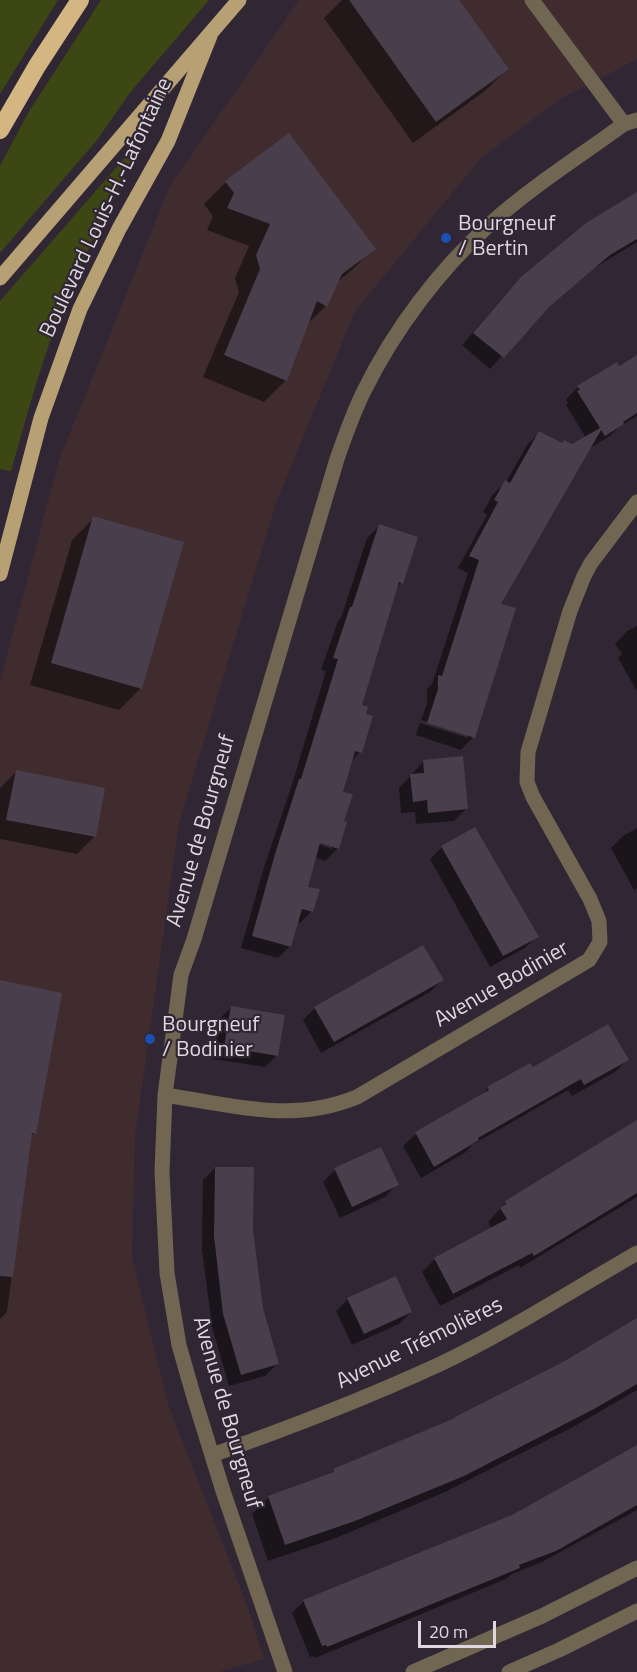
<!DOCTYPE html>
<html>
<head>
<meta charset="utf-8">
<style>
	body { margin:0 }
	#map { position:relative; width:637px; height:1672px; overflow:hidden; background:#312734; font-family:"Titillium Web",sans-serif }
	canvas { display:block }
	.scale { position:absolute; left:418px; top:1621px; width:78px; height:27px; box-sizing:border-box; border:3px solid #ded7e0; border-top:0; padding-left:8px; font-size:18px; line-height:21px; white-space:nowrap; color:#ded7e0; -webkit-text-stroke:4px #312734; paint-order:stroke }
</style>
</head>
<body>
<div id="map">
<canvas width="637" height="1672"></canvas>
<div class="scale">20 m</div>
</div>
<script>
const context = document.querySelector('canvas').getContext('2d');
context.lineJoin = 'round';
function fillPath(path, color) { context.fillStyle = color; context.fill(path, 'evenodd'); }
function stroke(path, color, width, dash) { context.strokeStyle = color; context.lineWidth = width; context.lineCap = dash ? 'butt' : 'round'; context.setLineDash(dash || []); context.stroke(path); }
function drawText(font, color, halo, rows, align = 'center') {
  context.font = font + ' "Titillium Web",sans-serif'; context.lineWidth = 4.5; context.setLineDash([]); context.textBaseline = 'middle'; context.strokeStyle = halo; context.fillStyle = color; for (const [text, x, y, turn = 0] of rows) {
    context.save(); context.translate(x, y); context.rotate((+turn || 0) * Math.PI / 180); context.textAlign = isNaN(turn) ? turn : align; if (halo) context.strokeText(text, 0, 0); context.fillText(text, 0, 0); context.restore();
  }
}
const commercial = new Path2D(`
	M299,0H637V59L559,100L482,157L355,311L276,503L179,823L135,1136L132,1257L168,1404L249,1611L264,1659L218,1672H0V682L59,460L170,186Z`);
const green = new Path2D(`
	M0,0H58L0,94Z
	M101,0H209L129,94L97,140L0,253V166L28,113Z
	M134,147L137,150C112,201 86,251 64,304C42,358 27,415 11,471L0,469V301Z`);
const shadow = new Path2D(`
	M342,0H457L507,69L485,91L413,143L324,18Z
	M226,182L374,248L352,270L337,282L326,306L306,325L286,380L264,402L203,377L239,292L235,278L249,246L207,230L213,216L204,204Z
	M637,194V242L596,267L541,313L490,369L462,345L509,291Z
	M637,356V416L619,427L610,436L592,447L591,445L498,605L473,737L461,750L416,735L420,723L468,738V735L421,720L427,703V689L432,684L468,573L458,568L487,515L483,512L493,494L506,482L527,445L539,433L561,444L572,446L586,438L566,405L568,403L566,399L578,387Z
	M94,518L141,688L119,710L30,685L72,540Z
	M379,526L401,583L395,589L360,706V752L350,762L341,793L342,822L345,823L337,849L325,861L314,857L306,888L312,911L300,923L296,922L290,946L278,958L241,948L264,867L290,791L326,671L321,670L338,621L341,618L367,538ZM313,839L332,845V849L312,842Z
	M637,626V691L618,658L622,654L615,644L627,631Z
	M424,761L466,809L454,821L416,824L415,812L401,813L399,788Z
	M16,772L94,837L77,854L0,839V788Z
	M637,828V888L634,890L611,848L623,836Z
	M442,847L537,936L525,948L490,967L430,859Z
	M442,980L430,992L321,1053L303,1020L315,1008Z
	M0,982L34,1133L30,1137L7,1312L0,1319Z
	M232,1007L277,1055L265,1067L213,1059L219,1019Z
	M627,1060L615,1072L572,1096L568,1090L472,1145L466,1152L421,1178L403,1146L416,1134L479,1098L488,1088L533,1069Z
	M637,1121V1197L520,1268L519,1265L440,1306L422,1272L435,1259L492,1229L488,1222L506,1202Z
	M215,1168L251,1230L261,1309L277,1364L265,1376L229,1386L212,1327L202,1249L203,1180Z
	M335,1170L397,1184L385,1197L340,1218L323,1182Z
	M348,1299L411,1312L399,1324L352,1345L336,1311Z
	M637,1320V1390L575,1426L445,1492L336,1538L268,1561L252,1514L269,1497L328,1476L334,1470L453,1421L564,1363Z
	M637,1447V1510L542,1562L512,1574L506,1579L315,1658L314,1656L310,1657L292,1613L304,1601L512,1516Z`);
const building = new Path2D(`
	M349,0H459L509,69L436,122Z
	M289,133L376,249L342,274L327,307L317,301L287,381L224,355L260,269L256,255L270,224L227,208L234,193L225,181Z
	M637,192V239L610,255L549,307L504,358L473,333L521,277L586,223Z
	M637,355V413L623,422L624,424L605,436L601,430L501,604L516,608L475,738L427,723L438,689V675L442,676L479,560L469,556L498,502L494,500L505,480L510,483L539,431L562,443L564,440L572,444L600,428L577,391L580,390L577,386L617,362L619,366Z
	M93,516L184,542L142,689L51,663Z
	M379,524L418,537L403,584L399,582L362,705L368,707L366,714L373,716L362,753L355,751L343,792L353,794L344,821L347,822L339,849L320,843L308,887L320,889L313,912L302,909L291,947L252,936L275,854L299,779H301L338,659L333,658L350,607H352Z
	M463,756L468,809L428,813L427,800L413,802L410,774L424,773L423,760Z
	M16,770L105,788L96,837L6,820Z
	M475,827L539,937L503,956L441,846Z
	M423,945L444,980L334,1042L314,1007Z
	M0,980L62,993L36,1134L32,1133L13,1277L0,1276Z
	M231,1006L285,1015L278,1056L224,1047Z
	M608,1024L629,1060L584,1085L581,1079L478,1138L479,1140L434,1167L415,1132L489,1090L487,1087L530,1063L533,1067Z
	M637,1120V1193L534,1256L532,1253L453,1294L434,1258L507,1219L500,1208L506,1204L505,1201Z
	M381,1147L399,1185L352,1207L334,1168Z
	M215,1167H254L253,1230L263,1308L279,1364L241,1375L223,1314L214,1236Z
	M396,1276L412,1312L364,1334L347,1298Z
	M637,1318V1384L594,1409L464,1476L355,1521L285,1545L268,1496L334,1472L333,1469L455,1418V1417L563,1362Z
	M637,1445V1505L556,1551L519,1565L520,1568L327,1647L326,1645L322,1646L303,1600L512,1515Z`);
const minor = new Path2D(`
	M532,0L624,124
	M165,1095C232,1105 291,1124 357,1097L589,960L600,942L599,921L590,899L533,797L527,782L528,752L570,611L584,576L591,563L637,502
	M212,1455C289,1428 364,1399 438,1365C506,1333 571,1291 637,1253
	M285,1672L223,1491L193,1394L179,1345L167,1273L162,1172L165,1095L181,975L194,939L337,459C345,436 353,413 364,391C394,330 439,270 489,225C531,187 579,157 624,124L637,120
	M413,1672L542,1616L637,1568
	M509,1672L559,1650L637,1611`);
const major = new Path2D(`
	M0,278L239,0
	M0,574L41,418L80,309L119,229L168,141L210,36`);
const highway = new Path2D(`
	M0,130L37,66L80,0`);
const markers = [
	[446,238,6,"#1a4fb4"],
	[150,1039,6,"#1a4fb4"]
];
const streetNames = [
	["Boulevard Louis-H.-Lafontaine",107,208,-65],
	["Avenue de Bourgneuf",202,831,-74],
	["Avenue Bodinier",502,985,-30],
	["Avenue Trémolières",420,1344,-26],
	["Avenue de Bourgneuf",226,1413,74]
];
const poiNames = [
	["Bourgneuf",458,225],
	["/ Bertin",458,250],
	["Bourgneuf",162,1026],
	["/ Bodinier",162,1051]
];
fillPath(commercial, '#402c2f');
fillPath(green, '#3d4713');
fillPath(shadow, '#0007');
fillPath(building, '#493e4c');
stroke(minor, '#716651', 15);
stroke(major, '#b7a074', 15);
stroke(highway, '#d3b682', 18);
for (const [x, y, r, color] of markers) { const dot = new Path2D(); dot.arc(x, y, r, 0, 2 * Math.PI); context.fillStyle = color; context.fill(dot); stroke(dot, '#312734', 2); }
drawText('22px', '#ded7e0', '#312734', streetNames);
drawText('22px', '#ded7e0', '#312734', poiNames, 'left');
</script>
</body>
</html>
